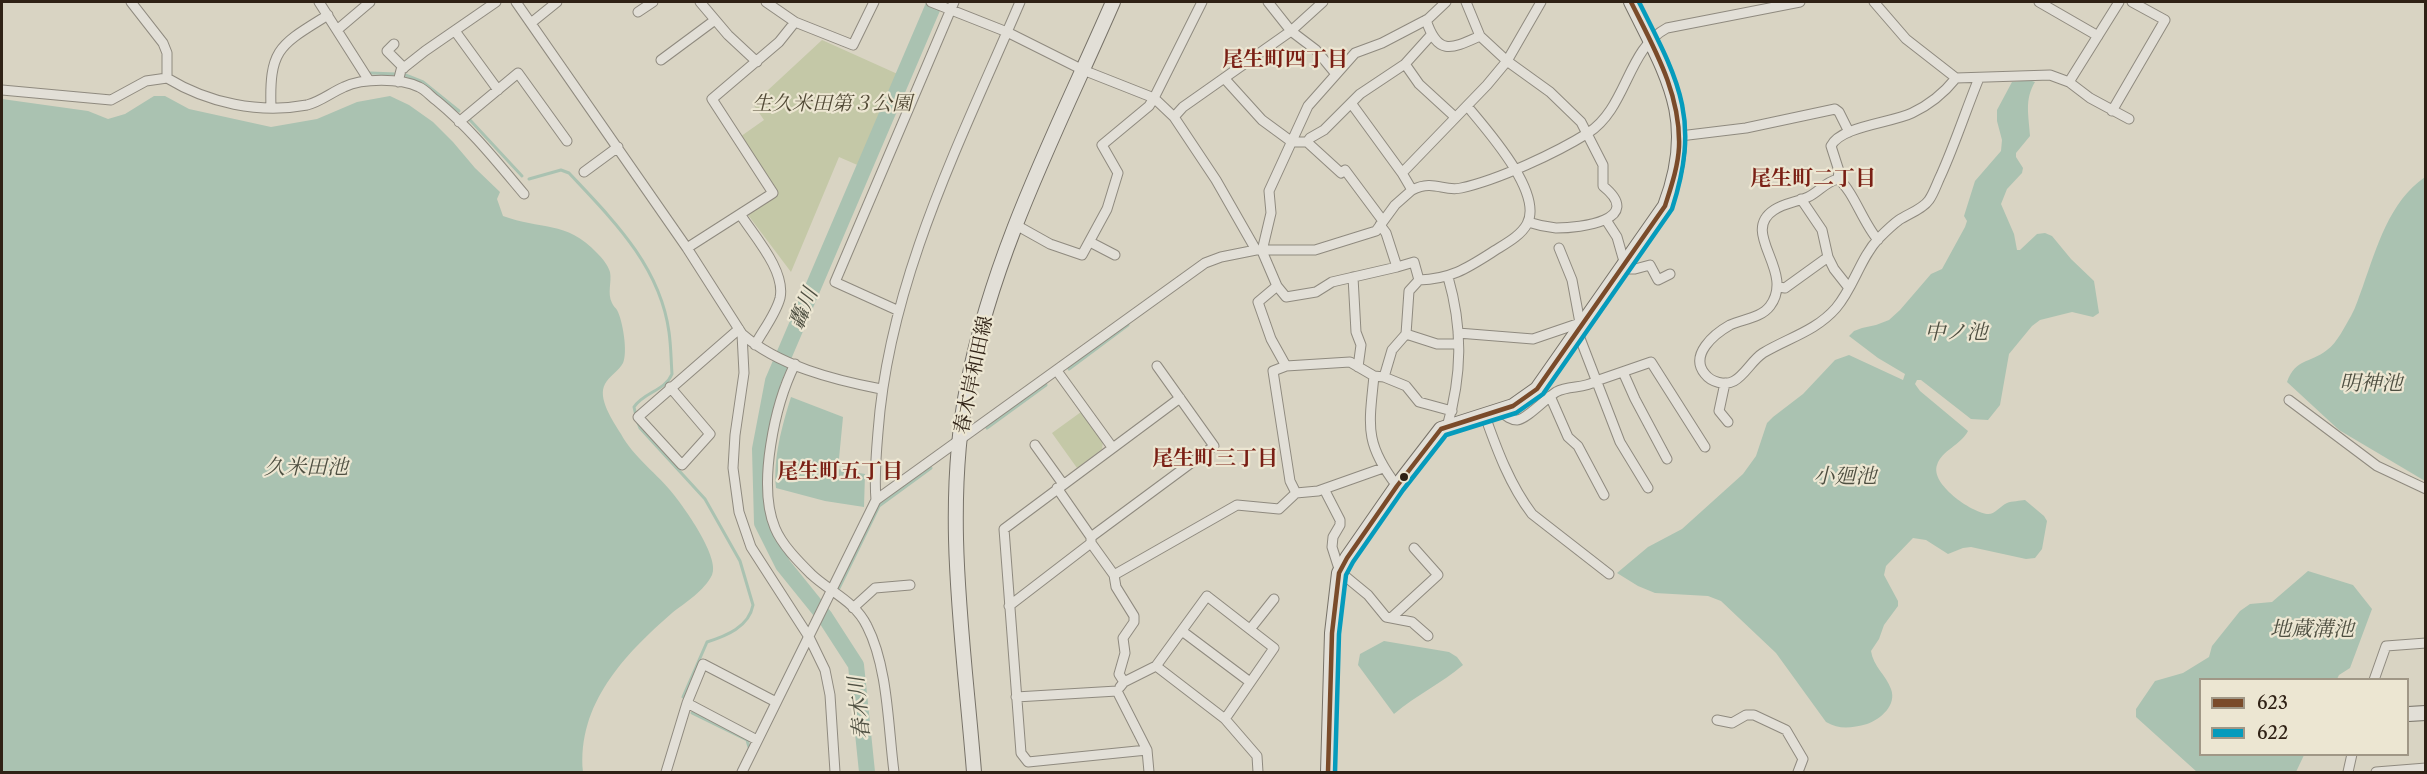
<!DOCTYPE html>
<html>
<head>
<meta charset="utf-8">
<style>
	body { margin:0 }
	#map { position:relative; width:2427px; height:774px; overflow:hidden; background:#d9d4c3; font-family:"Libre Caslon Text",serif }
	canvas { display:block }
	.frame { position:absolute; inset:0; border:3px solid #2f2115; pointer-events:none }
	.legend { position:absolute; left:2199px; top:678px; width:210px; height:78px; box-sizing:border-box; background:#ece6d2; border:2px solid #a09786; margin:0; padding:8px 10px; list-style:none; font-size:18px; color:#2f2115 }
	.legend li { display:flex; align-items:center; gap:12px; height:30px }
	.legend b { width:30px; border:2px solid #a09786 }
</style>
</head>
<body>
<div id="map">
<canvas width="2427" height="774"></canvas>
<div class="frame"></div>
<ul class="legend">
<li><b style="height:8px;background:#7a4b2a"></b>623</li>
<li><b style="height:8px;background:#059bbc"></b>622</li>
</ul>
</div>
<script>
const context = document.querySelector('canvas').getContext('2d');
context.lineJoin = 'round';
function fillPath(path, color) { context.fillStyle = color; context.fill(path, 'evenodd'); }
function stroke(path, color, width, dash) { context.strokeStyle = color; context.lineWidth = width; context.lineCap = dash ? 'butt' : 'round'; context.setLineDash(dash || []); context.stroke(path); }
function drawText(font, color, halo, rows, align = 'center') {
  context.font = font + ' "Libre Caslon Text","Noto Serif JP",serif'; context.lineWidth = 4.5; context.setLineDash([]); context.textBaseline = 'middle'; context.strokeStyle = halo; context.fillStyle = color; for (const [text, x, y, turn = 0] of rows) {
    context.save(); context.translate(x, y); context.rotate((+turn || 0) * Math.PI / 180); context.textAlign = isNaN(turn) ? turn : align; if (halo) context.strokeText(text, 0, 0); context.fillText(text, 0, 0); context.restore();
  }
}
const green = new Path2D(`
	M822,40L902,76L862,167L839,157L791,272L745,211L778,194L737,139L764,120L753,104Z
	M1081,412L1103,442L1102,449L1077,468L1052,433Z`);
const water = new Path2D(`
	M2029,80L2035,82C2024,100 2029,116 2030,136L2016,153V157L2023,168L2022,173L2007,189L2001,204L2014,234L2017,250H2020L2037,234L2045,233L2052,236L2071,259L2094,281L2099,313L2093,317L2072,312L2040,320L2032,326L2009,354L2000,405L1988,420L1971,419L1921,380H1917L1915,384L1920,391L1968,431C1961,445 1942,450 1937,465C1930,484 1971,512 1987,514C1995,515 2000,506 2007,503C2012,501 2020,501 2025,500L2044,516L2047,521L2042,549L2035,558L2026,559L1971,547L1963,548L1948,554L1926,540L1913,538L1886,566L1884,575L1898,601V606L1884,625L1879,639L1871,651C1873,666 1886,675 1891,689C1897,705 1881,719 1867,724C1851,728 1840,730 1826,722L1776,653L1721,601L1708,596L1655,593L1638,586L1617,573L1648,547L1682,529L1743,474L1756,456L1767,423L1773,417L1803,394L1835,360L1849,355L1903,380L1905,374L1878,358L1849,336L1854,331L1862,328L1876,325L1889,320L1900,310L1931,274L1942,269L1965,227L1967,221L1964,216L1975,181L2001,151L2002,140L1997,121V110L2012,82Z
	M154,96H165L189,109L271,127L317,119L357,102L390,96L409,105L433,122L453,142L475,168L500,192L497,199L503,216C540,230 566,220 597,253C602,258 608,265 610,272C612,282 607,293 612,303C613,306 616,308 617,310C623,321 628,353 623,363C619,371 609,376 605,384C597,398 613,421 621,434C633,457 658,474 674,495C686,510 720,558 712,575C705,590 685,603 672,613C624,655 577,704 583,772H2V99L88,111L108,119L125,114Z
	M2425,177V481L2339,430L2287,382C2296,358 2309,364 2327,350C2337,343 2345,326 2351,316C2356,307 2359,296 2363,286C2377,247 2389,202 2425,177Z
	M791,397L843,417L838,469L865,474L864,507L825,501L776,488C773,458 782,426 791,397Z
	M2308,571L2353,585L2372,609L2350,668L2339,675L2337,679L2200,680V754L2304,755L2296,772H2197L2136,717V709L2155,681L2183,673L2209,657L2212,646L2240,611L2250,604L2272,602Z
	M1384,641L1449,652L1457,657L1463,665C1441,684 1416,695 1394,714L1358,665L1360,654Z`);
const stream = new Path2D(`
	M370,73L396,74
	M403,74L423,82L459,111
	M470,120L522,176
	M529,179L561,170L569,173C613,220 660,266 669,332C671,346 671,360 672,374C665,391 644,392 634,407L636,416
	M1069,369L1128,325
	M638,423L640,428L705,499L740,561L753,605C749,627 726,636 707,642L683,697
	M987,428L1046,385
	M839,588L879,506L931,468
	M692,713L747,740L749,747`);
const river = new Path2D(`
	M867,772L856,665L825,617L783,565L762,523L760,449L773,381L935,2`);
const street = new Path2D(`
	M131,2L163,43L167,53V78
	M319,2L368,79
	M516,2L687,248L742,334L744,373L735,435L733,468L739,512L751,547L809,637L825,670L830,695L835,772
	M700,2L728,35L757,62
	M766,2L795,22L853,45L874,2
	M931,2L1007,32L1083,70L1154,98L1174,117L1216,180L1256,250
	M1268,2L1291,31L1316,50L1335,73
	M1466,2L1480,36L1507,61L1550,92L1581,122L1603,165V186C1645,220 1581,228 1556,228C1546,227 1537,225 1528,222
	M1874,2L1906,39L1956,78L2050,75L2069,82L2090,98L2129,119
	M2039,2L2098,36
	M638,12L653,2
	M1426,20C1438,56 1451,49 1480,36
	M531,23L557,2
	M337,30L370,2
	M455,31L498,90
	M394,44L387,51L404,68
	M661,60L715,20
	M1405,64L1419,84L1455,117
	M1224,78L1262,120L1292,142H1307L1341,173L1345,170L1383,221
	M398,82L401,70L425,51L496,2
	M2069,82L2119,2
	M2,90L111,100L146,81L167,78C208,103 259,114 307,105C320,102 332,92 344,87C362,78 401,78 419,87C426,90 431,97 437,101C470,128 497,162 524,194
	M1351,103L1402,173
	M271,108C269,48 280,45 328,15
	M2112,111L2165,20L2132,2
	M1174,117L1183,107L1291,31L1323,2
	M459,122L518,73L567,141
	M1680,136L1746,128L1835,109L1839,112L1849,132
	M1307,142L1310,138L1324,130L1360,94L1405,64L1432,34
	M584,172L618,147
	M1838,179C1825,182 1819,192 1808,197C1797,202 1784,203 1774,210C1739,233 1796,271 1770,306C1761,318 1743,319 1730,325C1714,334 1689,355 1705,374C1711,382 1725,386 1734,381C1745,375 1752,360 1763,353C1788,338 1816,331 1836,308C1854,287 1860,258 1879,238C1885,232 1892,225 1899,220C1908,214 1923,209 1929,200C1934,193 1937,183 1941,175C1955,144 1966,110 1979,78
	M1838,179L1839,171L1831,146C1841,126 1891,123 1912,113C1929,105 1944,93 1956,78
	M1838,179C1853,190 1863,223 1878,240
	M1412,190C1434,179 1443,192 1461,188C1498,180 1556,153 1588,133C1627,108 1627,49 1667,28L1800,2
	M1801,199L1822,230L1828,257L1834,269L1849,288
	M740,214C754,236 786,271 780,298C776,314 763,330 755,345
	M1606,220L1617,237L1625,265
	M1016,225L1050,244L1082,255L1107,209L1118,173L1102,145L1149,106L1154,98L1202,2
	M1380,225L1386,233L1397,267L1332,282L1316,292L1286,297L1277,286L1262,251L1271,213L1269,191L1308,106L1355,53L1382,43L1428,19L1446,2
	M1090,242L1115,255
	M687,248L773,193L712,99L779,42L795,22
	M1559,248L1572,280L1580,323
	M1397,267L1414,262L1419,280C1450,279 1466,269 1491,253C1503,245 1520,237 1527,224C1544,193 1486,129 1467,106
	M1623,269H1635L1650,265L1658,280L1670,274
	M1353,277L1356,332L1361,345L1358,367
	M1419,280L1409,291L1406,334L1437,344H1458
	M1277,286L1258,302L1271,339L1286,366
	M1779,287L1785,288L1828,257
	M899,311L835,282L954,2
	M1458,333L1533,339L1580,323L1584,325
	M1578,333L1620,442L1648,488
	M742,334C779,366 834,380 881,389
	M795,364C775,404 757,485 775,528C782,545 798,561 811,574C830,592 855,601 867,626C888,667 888,726 894,772
	M1057,371L1112,447
	M1623,372L1635,399L1667,459
	M1374,376C1369,426 1364,443 1397,486
	M1384,377L1392,350L1406,334
	M1725,383L1719,411L1728,422
	M670,387L710,434L682,465L638,417L739,329
	M1550,396L1568,437L1578,446L1604,495
	M2289,400L2377,466L2426,489
	M1500,411C1505,415 1510,420 1517,420C1527,419 1546,398 1556,392C1569,385 1584,389 1596,381L1651,362L1705,447
	M1485,416C1497,450 1510,485 1532,514L1609,574
	M1447,427C1462,375 1463,329 1448,277
	M1035,445L1063,484
	M1057,488L1091,537L1214,446L1157,366
	M1324,489L1340,520V525L1333,537L1332,547L1340,572L1368,595L1386,617L1412,622L1428,636
	M1296,493L1290,481L1273,371L1286,366L1350,362L1374,376L1384,377L1406,386L1419,402L1452,411
	M876,500C874,477 876,455 878,432C889,280 961,140 1020,2
	M1091,537V543L1114,575L1116,587L1134,616V622L1123,638L1125,653L1119,674L1124,682L1120,687
	M1114,575L1237,505L1279,509L1296,493L1318,491L1383,468
	M1009,606L1091,543
	M853,608L875,588L910,585
	M1391,618L1438,575L1414,548
	M1251,628L1274,599
	M1182,631L1250,682
	M1156,666L1207,596L1274,648L1225,719
	M2374,680L2386,646L2426,643
	M1124,682L1156,666L1225,719L1257,756L1258,772
	M1016,697L1117,691L1147,750L1149,772
	M1717,720L1732,723L1746,715H1754L1786,730L1803,759L1798,772
	M757,740L687,703L703,664L776,702
	M1147,750L1028,762L1021,753L1004,529L1180,398
	M666,772L687,703
	M742,772L876,500L1205,263L1221,257L1256,250H1315L1376,231L1395,205L1412,190L1402,173L1487,85L1507,61L1541,2
	M2348,772L2352,754
	M2376,772L2426,768`);
const secondary = new Path2D(`
	M2408,714L2426,713
	M974,772C964,644 942,511 968,383C994,250 1059,126 1113,2
	M1328,772L1332,633L1339,573L1347,558L1397,486L1441,429L1513,406L1537,389L1665,206C1698,120 1668,77 1631,2`);
const bus1 = new Path2D(`
	M1328,772L1332,633L1339,573L1347,558L1397,486L1441,429L1513,406L1537,389L1665,206C1671,187 1678,167 1679,147C1681,94 1654,48 1631,2`);
const bus2 = new Path2D(`
	M1335,772L1339,634L1346,575L1353,562L1403,490L1446,435L1516,413L1543,394L1672,209C1701,119 1679,81 1639,2`);
const markers = [
	[1404,477,5,"#2f2115"]
];
const parkNames = [
	["生久米田第３公園",832,104]
];
const streetNames = [
	["春木岸和田線",974,375,-78]
];
const neighbourhoodNames = [
	["尾生町四丁目",1285,60],
	["尾生町二丁目",1813,179],
	["尾生町三丁目",1215,459],
	["尾生町五丁目",840,472]
];
const waterNames = [
	["轟川",804,309,-67],
	["中ノ池",1956,333],
	["明神池",2371,384],
	["久米田池",306,468],
	["小廻池",1845,477],
	["地蔵溝池",2312,630],
	["春木川",860,708,-96]
];
fillPath(green, '#c4c8a7');
fillPath(water, '#aac2b1');
stroke(stream, '#aac2b1', 3);
stroke(river, '#aac2b1', 16);
stroke(street, '#8f8a7f', 11);
stroke(secondary, '#777268', 16);
stroke(street, '#e2dfd7', 9);
stroke(secondary, '#e2dfd7', 14);
stroke(bus1, '#7a4b2a', 4.5);
stroke(bus2, '#059bbc', 4.5);
for (const [x, y, r, color] of markers) { const dot = new Path2D(); dot.arc(x, y, r, 0, 2 * Math.PI); context.fillStyle = color; context.fill(dot); stroke(dot, '#ece6d2', 2); }
drawText('italic 20px', '#504834', '#ece6d2', parkNames);
drawText('20px', '#2f2115', '#ece6d2', streetNames);
drawText('bold 21px', '#7a1f14', '#ece6d2', neighbourhoodNames);
drawText('italic 21px', '#4e4f41', '#ece6d2', waterNames);
</script>
</body>
</html>
